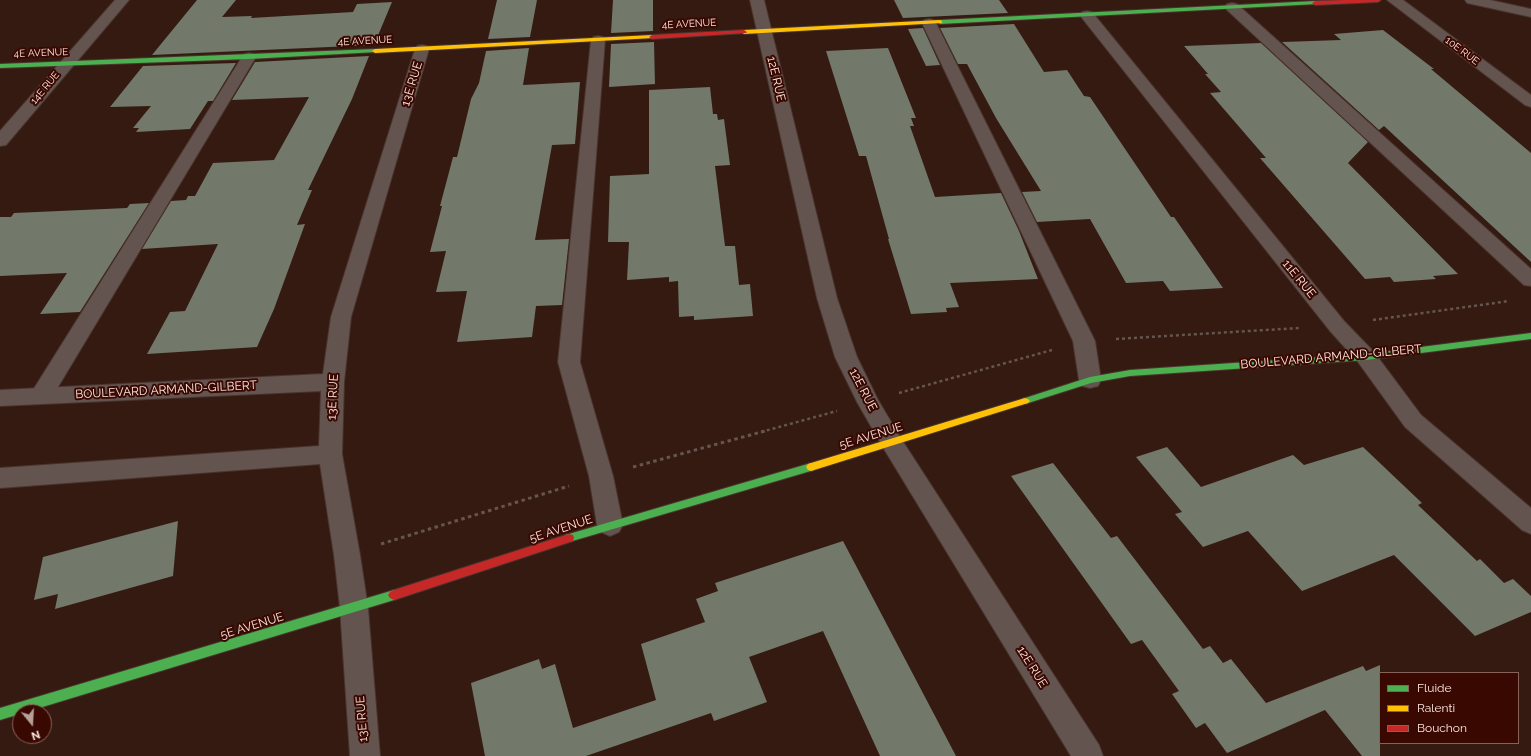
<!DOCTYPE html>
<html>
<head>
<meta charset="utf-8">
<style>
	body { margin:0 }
	#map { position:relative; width:1531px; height:756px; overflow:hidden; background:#351a11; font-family:Raleway,sans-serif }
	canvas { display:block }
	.legend { position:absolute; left:1379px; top:672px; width:140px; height:72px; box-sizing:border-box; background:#390800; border:1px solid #87625a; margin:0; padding:5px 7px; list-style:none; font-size:12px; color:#fce8e1 }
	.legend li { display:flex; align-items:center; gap:8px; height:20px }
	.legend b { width:20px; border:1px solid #87625a }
	.north { position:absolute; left:12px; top:704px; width:40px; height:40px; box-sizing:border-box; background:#390800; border:1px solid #87625a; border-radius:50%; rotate:162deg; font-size:11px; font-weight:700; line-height:16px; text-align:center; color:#fce8e1 }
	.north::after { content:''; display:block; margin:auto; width:14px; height:18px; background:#b6a098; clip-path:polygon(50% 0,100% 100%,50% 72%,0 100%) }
</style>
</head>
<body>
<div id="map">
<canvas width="1531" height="756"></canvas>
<ul class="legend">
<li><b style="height:5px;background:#4caf50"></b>Fluide</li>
<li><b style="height:5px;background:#ffc107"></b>Ralenti</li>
<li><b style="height:5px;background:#c62828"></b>Bouchon</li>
</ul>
<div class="north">N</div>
</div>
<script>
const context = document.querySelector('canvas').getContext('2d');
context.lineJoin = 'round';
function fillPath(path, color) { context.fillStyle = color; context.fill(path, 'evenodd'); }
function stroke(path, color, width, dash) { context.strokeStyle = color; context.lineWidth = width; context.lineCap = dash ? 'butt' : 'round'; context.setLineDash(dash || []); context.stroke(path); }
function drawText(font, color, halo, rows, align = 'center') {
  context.font = font + ' Raleway,sans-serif'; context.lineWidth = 4; context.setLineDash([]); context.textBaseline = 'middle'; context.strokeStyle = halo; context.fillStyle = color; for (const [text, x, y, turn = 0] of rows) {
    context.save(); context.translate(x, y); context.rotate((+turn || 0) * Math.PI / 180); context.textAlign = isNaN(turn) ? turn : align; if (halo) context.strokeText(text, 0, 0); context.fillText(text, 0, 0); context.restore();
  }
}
const building = new Path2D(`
	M197,0H236L222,17L252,16L251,18L353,12L357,4L392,2L374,45L152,55Z
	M497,0H537L530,37L488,39Z
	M613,0H653V31L611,33Z
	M894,0H999L1008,13L903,18Z
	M1014,24L1044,72L1067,70L1084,96L1090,97L1171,217H1174L1223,288L1170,291L1163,281L1126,283L1090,219L1037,222L1022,192L1041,191L996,118L967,64H958L940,28Z
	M923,28L940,65L926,66L908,29Z
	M1383,30L1434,69H1431L1531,153V262L1384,126L1379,130L1282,42L1341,40L1334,34Z
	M654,42L655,84L609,87L611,44Z
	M1261,43L1368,142L1348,163L1458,274L1433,276L1436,279L1394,282L1390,277L1365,279L1260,158H1266L1210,93L1221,92L1205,74H1208L1184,46Z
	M529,48L523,85L580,82L575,144L552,145L535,240L569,239L562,305L536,306L532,337L457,342L467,291L436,292L446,251L430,252L442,206H440L453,157H457L471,99L479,83L486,51Z
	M888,48L916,118H911L914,126H910L935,197L1001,193L1019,231L1038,279L950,283L959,307L946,308L947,312L911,314L888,239H889L866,156H859L826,51Z
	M369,56L352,99L308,190H312L297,225L305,224L274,309L257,347L147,354L170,312L185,311L218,244L142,249L171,201L186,200L188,196H195L213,163L274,160L309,97L232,100L255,62Z
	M236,63L213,101H208L190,129L136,132L139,128H133L151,106L110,107L143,66Z
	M710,87L713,114H717L718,120L724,119L730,165L715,166L725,246H735L739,285L750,284L753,316L694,320V316L679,317L678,281L669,282V277L627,280L629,242H608L610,176L649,174V90Z
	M149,203L80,312L40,314L67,273L0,276V217H11L14,213L127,208L130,204Z
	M1167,447L1201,487L1293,455L1304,465L1363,447L1422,503L1418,505L1477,561L1480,559L1504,583L1513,579L1531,596V612L1475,636L1394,555L1302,591L1248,531L1203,547L1175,514L1182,512L1136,457Z
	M1053,463L1111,538L1117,536L1203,649L1210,646L1223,663L1231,659L1266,703L1363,666L1366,671L1380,665V756H1362L1325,710L1227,753L1205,723L1196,728L1172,694L1179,691L1142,640L1131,644L1011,476Z
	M178,521L173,576L55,609L58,594L34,600L43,557Z
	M843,541L956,756H880L823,631L749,657L767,702L714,721L711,713L586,756H485L471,683L539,659L542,669L555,664L573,728L656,700L641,644L705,622L696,599L718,591L715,583Z`);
const pathFar1 = new Path2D(`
	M1373,320L1509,301
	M1116,339L1299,328
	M899,393L1052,350
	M761,432L837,411`);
const path = new Path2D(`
	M633,467L765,431
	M381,544L569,486`);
const lane = new Path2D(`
	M1232,3L1237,4L1531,269V286L1524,285L1227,10L1225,7L1227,4Z
	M929,19L934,20L936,23L1095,341L1101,380L1098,386L1090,388L1082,386L1079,380L1073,341L922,23L924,20Z
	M598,36L603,37L605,40L580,362L613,476L623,525L619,532L610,536L601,532L597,525L589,476L558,362L591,40L593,37Z
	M249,53L254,54L256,57L49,402L41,404L33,402L30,396L33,390L242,57L244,54Z`);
const street = new Path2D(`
	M115,0H129L6,145L0,146V131Z
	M750,0H764L837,298L857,357L878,400L900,437L1099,745L1103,756H1071L884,449L857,402L835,357L817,298Z
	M1387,0H1403L1531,95V107L1525,105Z
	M1465,0H1490L1531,9V17L1467,3Z
	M1087,11L1092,12L1344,321L1374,352L1421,415L1531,508V534L1522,530L1405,427L1358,362L1330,331L1082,18L1080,15L1082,12Z
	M422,45L427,46L429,49L351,317L344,382L342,454L360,555L368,608L380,756H350L340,608L334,555L320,464L0,488V468L319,446L321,391L0,406V390L323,374L331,317L415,49L417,46Z`);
const fast = new Path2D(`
	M1315,1L1317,2V4L940,24L937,22L940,20Z
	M375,49L377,50V52L249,59L0,68V64Z
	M1531,333V339L1366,360L1130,376L1091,383L1025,404L1022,403L1020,401L1022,399L1090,377L1130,370L1366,354Z
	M811,463L814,464L816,467L814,470L569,542L565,541L564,538L565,535L569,534Z
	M394,590L398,592L400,595L398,598L394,600L26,712H20V714L0,720V708Z`);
const slow = new Path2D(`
	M940,20L942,21V23L744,34L741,32L744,30Z
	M652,35L655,37L654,38L375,53L372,51L375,49Z
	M1025,398L1028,399L1030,401L1028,403L811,471L808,470L806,467L808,464L811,463Z`);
const jam = new Path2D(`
	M1344,0H1381L1378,2L1315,5L1312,3L1315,1Z
	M744,30L747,32L746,33L652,39L649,37L652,35Z
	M569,534L573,535L574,538L573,541L394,600L390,598L388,595L390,592L394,590Z`);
const farStreetnames = [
	["4E AVENUE",689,24,-3],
	["4E AVENUE",365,41,-3],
	["10E RUE",1462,51,37],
	["4E AVENUE",41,53,-2],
	["14E RUE",45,88,-50]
];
const streetNames = [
	["12E RUE",776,79,77],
	["13E RUE",412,84,-73],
	["11E RUE",1299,279,51],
	["BOULEVARD ARMAND-GILBERT",1331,357,-5],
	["BOULEVARD ARMAND-GILBERT",166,390,-3],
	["12E RUE",863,390,63],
	["13E RUE",333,397,-87],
	["5E AVENUE",871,436,-17],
	["5E AVENUE",561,529,-18],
	["5E AVENUE",252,626,-17],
	["12E RUE",1032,667,58],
	["13E RUE",362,719,-94]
];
fillPath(building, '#72786a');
stroke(lane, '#4a342d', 2);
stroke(street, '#4a342d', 2);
stroke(fast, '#4a342d', 2);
stroke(slow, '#4a342d', 2);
stroke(jam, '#4a342d', 2);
stroke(pathFar1, '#65554f', 2.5, [3, 3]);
stroke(path, '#65554f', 3, [3.5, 3.5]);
fillPath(lane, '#63544f');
fillPath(street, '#63544f');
fillPath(fast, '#4caf50');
fillPath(slow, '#ffc107');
fillPath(jam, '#c62828');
drawText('10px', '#fce8e1', '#390800', farStreetnames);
drawText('12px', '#fce8e1', '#390800', streetNames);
</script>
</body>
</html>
